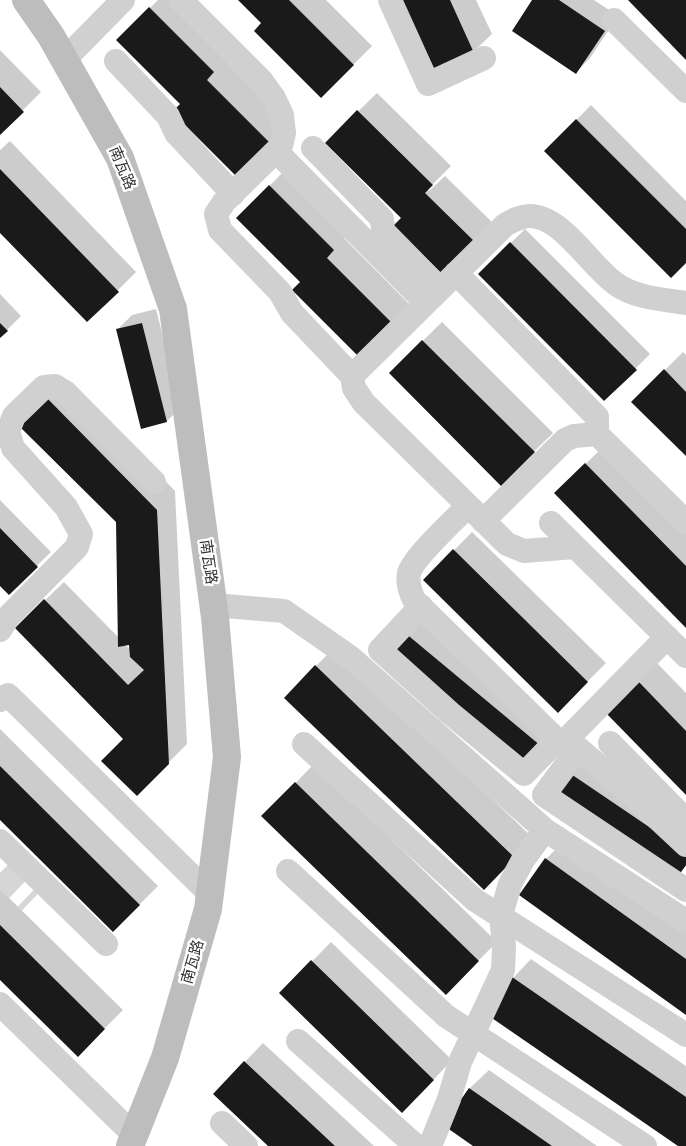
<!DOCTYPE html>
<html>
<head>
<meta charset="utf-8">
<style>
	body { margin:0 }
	canvas { display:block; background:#fff }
</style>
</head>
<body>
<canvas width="686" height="1146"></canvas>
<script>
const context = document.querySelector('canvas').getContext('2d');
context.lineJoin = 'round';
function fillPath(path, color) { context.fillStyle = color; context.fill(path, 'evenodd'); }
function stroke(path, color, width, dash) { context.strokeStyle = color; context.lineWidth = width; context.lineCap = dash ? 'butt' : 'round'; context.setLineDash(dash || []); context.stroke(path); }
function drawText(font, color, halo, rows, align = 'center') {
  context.font = font + ' Cabin,"Noto Sans SC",sans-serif'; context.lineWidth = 5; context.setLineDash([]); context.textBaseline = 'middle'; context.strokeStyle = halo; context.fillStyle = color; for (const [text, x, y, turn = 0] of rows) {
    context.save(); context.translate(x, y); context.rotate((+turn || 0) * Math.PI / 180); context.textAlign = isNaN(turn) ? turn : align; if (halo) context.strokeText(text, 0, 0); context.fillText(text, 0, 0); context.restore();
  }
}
const shadow = new Path2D(`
	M158,0H179L225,60L290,127L239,178L182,104L118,40Z
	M240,0H326L372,46L321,97L263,23Z
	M404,0H476L492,34L473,52Z
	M533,0H594L618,16L590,58L576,72Z
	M0,50L41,92L0,133Z
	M377,93L451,166L428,189L429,191L445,176L494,224L444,274L403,218L326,143Z
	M591,105L686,201V261L546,151Z
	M10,141L136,272L87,321L0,231V150Z
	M288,167L352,231L344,238L410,305L359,355L301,282L238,218Z
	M525,229L650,354L604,400L479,274Z
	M0,294L21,316L0,337Z
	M156,309L181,407L167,421L142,428L117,330L132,315Z
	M442,322L553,433L501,484L390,373Z
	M683,352L686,355V454L633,402Z
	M63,377L175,491L187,744L137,794L125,739L16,628L64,582L119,638L117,522L18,423ZM130,644L131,650L125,645Z
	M605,445L686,528V626L556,493Z
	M0,500L51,552L9,593L0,584Z
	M472,532L606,663L558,711L425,580Z
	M420,618L554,731L540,748L391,650Z
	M334,648L533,838L502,870L316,666Z
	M657,663L686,693V793L607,712Z
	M0,729L158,886L113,931L0,818Z
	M586,760L686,828V866L679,873L572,774Z
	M314,764L497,942L464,975L263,816Z
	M565,840L686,927V1014L520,895L546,859Z
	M0,889L123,1010L78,1055L0,978Z
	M331,942L452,1060L421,1093L281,993Z
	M531,959L686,1066V1146H680L513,978Z
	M263,1043L374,1146H270L214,1094Z
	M489,1070L597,1146H475L445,1125L470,1088Z`);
const building = new Path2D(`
	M238,0H289L354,65L321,98L254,31L261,23Z
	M402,0H450L474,53L435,71Z
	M532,0H559L605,31L576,74L512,31Z
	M628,0H686V60Z
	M149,7L214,72L207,80L273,146L239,179L172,112L180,104L116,40Z
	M0,87L24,112L0,135Z
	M357,110L433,185L425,193L476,243L444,276L393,226L401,218L325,143Z
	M576,119L686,229V263L671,278L544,151Z
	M0,169L119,292L87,322L0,233Z
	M269,185L334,250L327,258L393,324L359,357L292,290L300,282L236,218Z
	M510,242L637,370L604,401L478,274Z
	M0,323L8,331L0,338Z
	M142,323L167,422L141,429L116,329Z
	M422,340L535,452L501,486L389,373Z
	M664,369L686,392V456L631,402Z
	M44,395L157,510L169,764L137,796L101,761L123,739L15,628L44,599L128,685L144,670L130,657L129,645L118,647L116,522L16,423Z
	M585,463L686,566V628L554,493Z
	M0,528L38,567L9,595L0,586Z
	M453,549L588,682L558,713L423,580Z
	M404,632L541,746L525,764L389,650Z
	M315,665L515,858L484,890L284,698Z
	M638,681L686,731V795L605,712Z
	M0,766L140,905L113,932L0,820Z
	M571,774L686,852V865L679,875L558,792Z
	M295,782L479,961L446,995L261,816Z
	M545,858L686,959V1015L519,895Z
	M0,925L105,1029L78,1057L0,980Z
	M311,960L434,1080L402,1113L279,993Z
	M512,977L686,1097V1146H678L486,1014Z
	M244,1061L335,1146H268L213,1094Z
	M469,1088L552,1146H473L443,1125Z`);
const streetTunnel = new Path2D(`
	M0,873L30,902`);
const street = new Path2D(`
	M181,0L261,80L274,98L282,115L284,133L281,146L224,202L216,214L220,230L280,292L292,313L352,376L354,388L364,403L507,544L524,551L575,547
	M390,0L428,84L484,58
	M614,20L686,91
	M64,60L123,0
	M116,61L168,116L176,133L233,194
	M313,148L382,219L383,231L440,289
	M276,151L426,303
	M456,273L597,417V434
	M352,376L505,225C512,221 520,216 530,216C562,216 591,267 616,284C635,298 663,299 686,303
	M468,506C455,519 413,558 409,573C407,583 410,591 414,600L557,740
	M483,521L565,440L574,436L597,434L686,522
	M551,523L686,656
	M214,605L284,611L350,657L545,830L686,921
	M421,606L380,650L450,713L524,774L557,740L567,739L667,637
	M0,630L8,617L77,547L81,534L66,507L13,448L8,431L14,416L44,387L55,386L65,392L154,482
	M0,700L8,695L210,894
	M567,739L626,789L686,845
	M610,743L686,820
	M304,744L475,900L686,1035
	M578,749L544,795L686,890
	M0,841L106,944
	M288,871L446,1016L645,1146
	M0,1004L134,1135
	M298,1041L416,1146
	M222,1123L246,1146
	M430,1146L449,1099L460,1062L503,970L504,947L501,915L510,884L523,860L545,830`);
const secondary = new Path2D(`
	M26,0L51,36L120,158L173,309L215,617L227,757L208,909L165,1058L130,1146`);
const streetNames = [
	["南瓦路",122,168,67],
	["南瓦路",208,562,82],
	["南瓦路",193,962,-74]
];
fillPath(shadow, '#0003');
fillPath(building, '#1a1a1a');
stroke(streetTunnel, '#d6d6d6', 24, [24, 12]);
stroke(street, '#d0d0d0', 24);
stroke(secondary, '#bdbdbd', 28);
drawText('15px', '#333', '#fff', streetNames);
</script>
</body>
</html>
